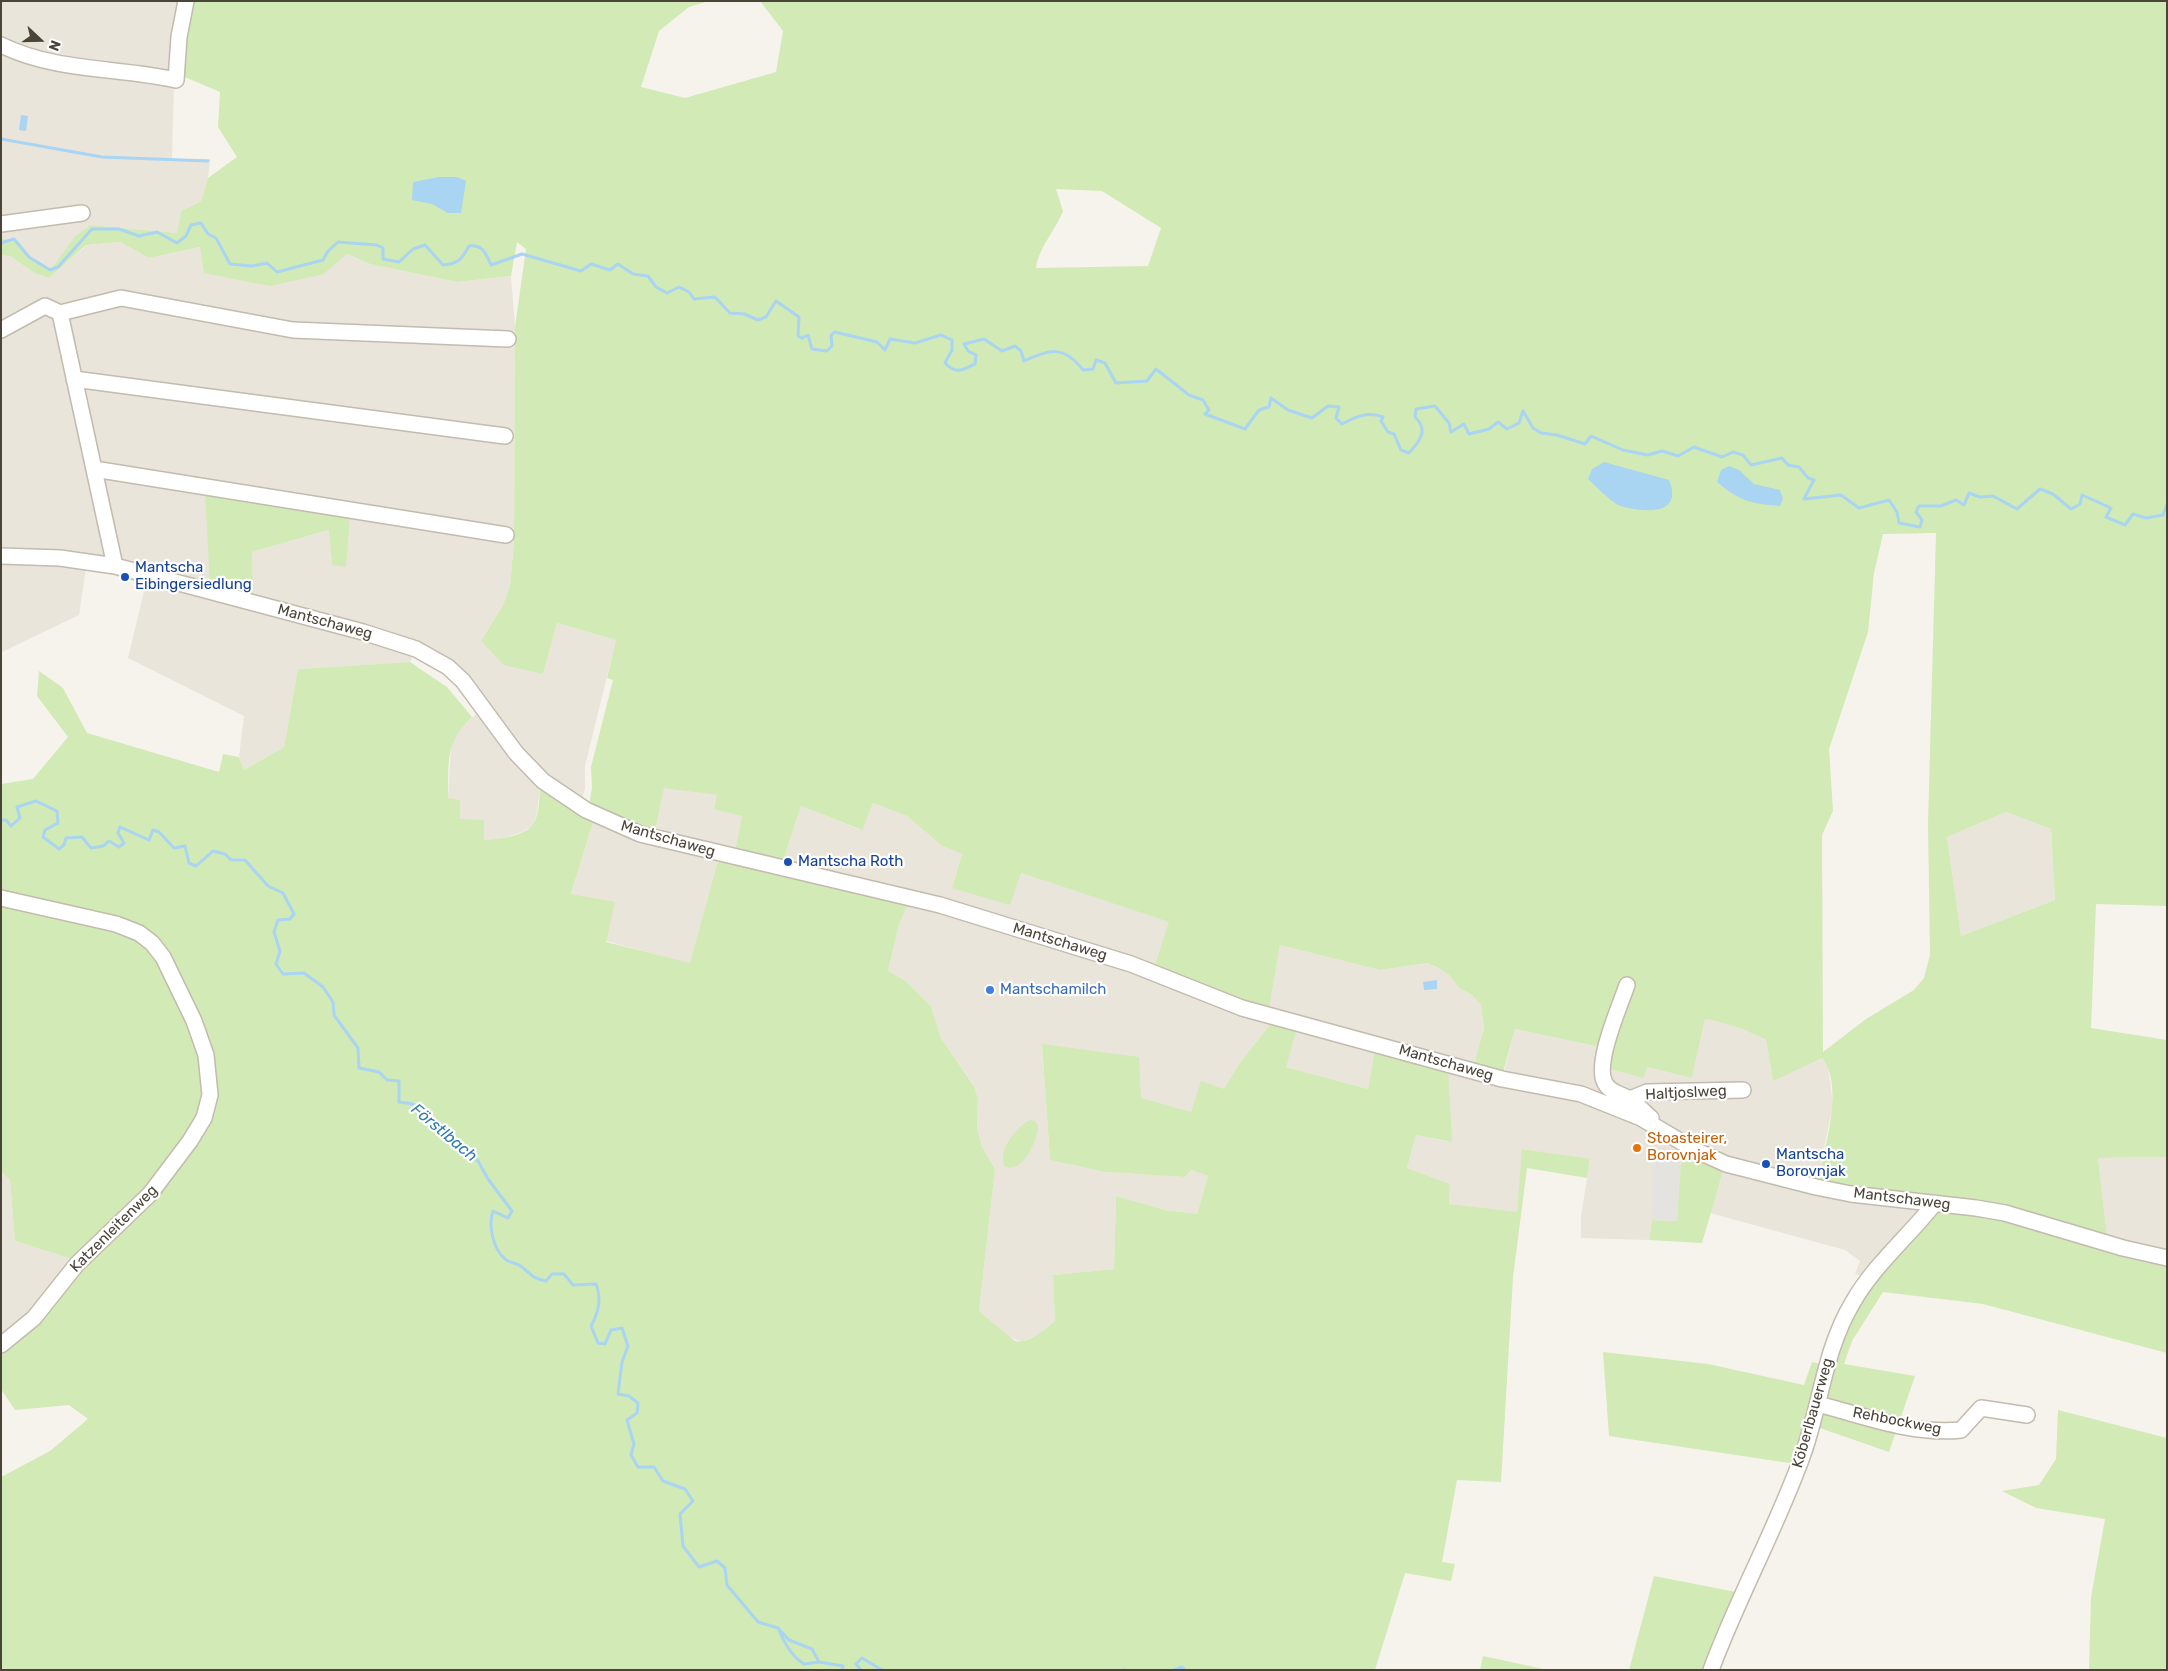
<!DOCTYPE html>
<html>
<head>
<meta charset="utf-8">
<style>
	body { margin:0 }
	#map { position:relative; width:2168px; height:1671px; overflow:hidden; background:#f6f3ec; font-family:Rubik,sans-serif }
	canvas { display:block }
	.frame { position:absolute; inset:0; border:2px solid #4b4439; pointer-events:none }
	.north { position:absolute; left:15px; top:15px; width:50px; height:50px; -webkit-text-stroke:4px #fff; paint-order:stroke; rotate:111deg; font-size:14px; font-weight:700; line-height:20px; text-align:center; color:#4b4439 }
	.north::after { content:''; display:block; margin:auto; width:18px; height:22px; background:#4b4439; clip-path:polygon(50% 0,100% 100%,50% 72%,0 100%) }
</style>
</head>
<body>
<div id="map">
<canvas width="2168" height="1671"></canvas>
<div class="frame"></div>
<div class="north">N</div>
</div>
<script>
const context = document.querySelector('canvas').getContext('2d');
context.lineJoin = 'round';
function fillPath(path, color) { context.fillStyle = color; context.fill(path, 'evenodd'); }
function stroke(path, color, width, dash) { context.strokeStyle = color; context.lineWidth = width; context.lineCap = dash ? 'butt' : 'round'; context.setLineDash(dash || []); context.stroke(path); }
function drawText(font, color, halo, rows, align = 'center') {
  context.font = font + ' Rubik,sans-serif'; context.lineWidth = 4.5; context.setLineDash([]); context.textBaseline = 'middle'; context.strokeStyle = halo; context.fillStyle = color; for (const [text, x, y, turn = 0] of rows) {
    context.save(); context.translate(x, y); context.rotate((+turn || 0) * Math.PI / 180); context.textAlign = isNaN(turn) ? turn : align; if (halo) context.strokeText(text, 0, 0); context.fillText(text, 0, 0); context.restore();
  }
}
const residential = new Path2D(`
	M1,1H193L180,75L174,84L172,159H210L208,178L201,201L181,211L177,233L90,225L75,236L51,270L35,262L20,243L1,238Z
	M120,242L149,258L201,247L324,274L347,254L370,264L457,282L511,276L515,327L514,542L510,585L503,605L481,641L543,674L557,623L616,640L585,766V787L582,801L540,785L537,813L533,825L522,832L500,839L484,840L460,819L448,798L451,747L455,735L464,724L488,705L419,644L410,662L298,669L284,747L244,770L239,757L244,716L128,658L147,579L88,555L79,615L2,652L1,255L10,256L34,273L49,278L87,245ZM350,516L332,565L330,530L252,552Z
	M664,787L717,795L742,816L735,851L717,864L690,964L606,941L571,895L594,819L655,832Z
	M873,803L907,816L942,846L962,854L952,888L1021,873L1170,922L1152,972L1273,1021L1241,1061L1224,1090L1191,1113L1141,1099L1042,1045L1050,1160L1105,1172L1185,1177L1191,1170L1208,1176L1197,1214L1165,1210L1116,1196L1114,1269L1053,1275L1055,1321L1037,1335L1022,1342L1010,1337L979,1311L995,1169L982,1147L977,1128L978,1098L974,1085L941,1038L931,1006L906,981L888,971L899,924L909,902L783,861L801,806L861,830Z
	M2006,812L2051,829L2055,900L1961,936L1947,837Z
	M1280,945L1380,970L1427,963L1439,968L1450,976L1459,988L1472,995L1481,1005L1484,1028L1474,1064L1504,1073L1515,1029L1609,1049L1644,1078L1647,1067L1692,1078L1705,1019L1728,1024L1753,1033L1766,1040L1773,1080L1822,1058L1828,1066L1833,1104L1817,1183L1913,1206L1919,1212L1866,1277L1855,1274L1860,1261L1845,1250L1710,1213L1727,1160L1677,1221L1652,1220L1649,1240L1581,1238V1216L1590,1160L1523,1149L1517,1213L1449,1204L1450,1184L1407,1168L1416,1135L1451,1142L1375,1048L1368,1089L1286,1067L1269,1009Z
	M2167,1157V1253L2107,1236L2098,1158Z
	M1,1172L10,1180L15,1241L72,1259L42,1304L1,1339Z`);
const green = new Path2D(`
	M193,1H709L689,7L659,31L641,87L685,98L776,72L783,31L760,1H2167V906L2096,904L2091,1028L2167,1040V1157L2098,1158L2107,1236L1817,1183C1824,1151 1845,1086 1822,1058L1773,1081L1766,1040C1746,1029 1726,1023 1705,1019L1692,1078L1647,1067L1644,1078L1607,1068L1609,1049L1515,1029L1503,1073L1474,1064L1484,1028L1481,1005L1472,995L1459,988L1450,976L1439,968L1427,963L1380,970L1280,945L1269,1009L1249,1005L1154,967L1169,922L1021,873L1010,905L952,888L962,854L942,846L907,816L873,803L862,830L801,806L783,861L735,851L742,816L714,809L717,795L664,788L655,832L589,805L592,788L591,767L613,680L607,678L616,640L557,623L543,674L504,665L481,641L503,605L510,585L514,542L515,327L526,249L517,242L511,276L457,282L370,264L347,254L324,274L270,286L204,273L200,247L149,258L120,242L86,245L49,278L34,273L10,256L1,255V238L20,243L35,262L51,269L75,236L90,225L177,233L181,211L201,201L208,178L237,157L218,127L220,92L180,75ZM1056,189L1102,191L1161,228L1148,266L1036,268C1039,247 1055,231 1063,211ZM1936,533L1928,823L1930,955L1924,978L1914,990L1866,1019L1823,1052L1822,835L1833,811L1829,749L1868,632L1874,573L1883,534ZM2006,812L2051,829L2055,900L1961,936L1947,837Z
	M205,491L350,516L346,567L332,565L329,530L252,552L253,596L210,585Z
	M410,662L447,687L472,717C444,742 449,764 448,798L460,800V819L484,820V840C498,839 524,837 533,824C540,814 539,797 540,785L594,819L571,894L615,902L606,942L690,963L717,864L722,859L909,902L899,924L888,971L906,981L931,1006L941,1038L974,1086L978,1098L977,1128L982,1147L995,1169L979,1311L1015,1341C1030,1344 1043,1330 1055,1321L1053,1275L1114,1269L1116,1196L1165,1210L1197,1214L1208,1176L1191,1170L1185,1177L1105,1172L1050,1160L1042,1044L1139,1057L1141,1098L1191,1112L1201,1081L1224,1089L1241,1061L1273,1021L1297,1028L1286,1067L1368,1089L1375,1048L1448,1068L1452,1142L1416,1135L1407,1168L1450,1184L1449,1204L1517,1212L1522,1149L1590,1159L1587,1178L1527,1168L1513,1277L1501,1482L1457,1480L1442,1562L1455,1564L1451,1581L1405,1573L1375,1670H1V1477L50,1451L88,1419L69,1405L15,1410L1,1389V1339L15,1330L72,1259L15,1241L10,1180L1,1172V784L33,779L68,737L37,696L39,671L63,688L87,733L219,772L223,754L239,757L244,770L284,747L298,669Z
	M1030,1120L1035,1121L1038,1126C1038,1140 1023,1173 1005,1167C996,1152 1017,1126 1030,1120Z
	M1682,1148L1724,1168L1702,1243L1649,1240L1652,1220L1677,1221Z
	M1936,1210L1981,1214L2167,1262V1353L1983,1304L1883,1292L1852,1341L1844,1364L1915,1376L1889,1452L1817,1427L1819,1413L1855,1304Z
	M1603,1352L1708,1364L1804,1385L1812,1362L1821,1364L1796,1464L1609,1436Z
	M2058,1410L2167,1438V1670H2089L2091,1597L2105,1519L2036,1508L2002,1491L2039,1485L2056,1459Z
	M1654,1576L1736,1592L1709,1670H1629Z
	M1483,1656L1548,1670H1480Z`);
const parking = new Path2D(`
	M1662,1146L1681,1152L1677,1221L1652,1220L1653,1156Z`);
const water = new Path2D(`
	M21,115L28,116L26,131L19,130Z
	M439,177H457L466,181L461,213H448L432,204L412,200L413,182Z
	M1604,462L1669,480C1681,509 1657,513 1634,509C1629,508 1623,507 1618,505C1608,499 1598,488 1588,479L1592,469Z
	M1729,466L1739,470L1754,484L1780,490L1783,499L1780,506C1750,503 1741,502 1717,482L1721,470Z
	M1437,980V989L1424,990L1423,982Z`);
const stream = new Path2D(`
	M1,139L102,157L208,161
	M1,243L14,239L29,257L50,270L58,267L92,229H119L139,236L157,232L177,243L186,236L191,225L201,223L208,234L216,238L230,264L252,266L267,263L277,272L323,260L328,251L338,242L377,245L383,248V259L399,262L413,249L425,245L443,265C458,264 462,259 469,246C483,244 486,254 491,265L522,254L581,271L591,264L610,270L618,264L633,274L648,276L656,287L667,293L679,287L689,292L694,299L715,297L730,313L744,314L758,320L766,317L776,301L799,317L798,336L802,338L808,335L812,349L827,351L832,346L831,335L835,332L877,342L885,350L890,339L915,343L941,335L952,340V350L945,363C957,375 961,370 975,364L976,355L968,351L964,344L984,339L1002,351L1015,346L1021,351L1024,361C1050,349 1064,345 1083,370L1093,369L1096,360L1105,363L1116,383L1147,381L1156,369L1189,395L1203,400L1209,410L1205,414L1245,429L1259,410L1269,407L1271,398L1288,410L1312,418L1328,406L1339,407L1336,418L1342,424C1355,417 1368,411 1383,417L1381,421L1388,432L1394,434L1401,450L1409,453C1420,441 1429,430 1415,417L1416,409L1435,406L1449,423L1451,432L1464,424L1469,434L1489,429L1498,422L1507,429L1519,423L1523,411L1533,428L1541,433L1557,435L1585,444L1591,436L1623,450L1648,455L1662,451L1678,456L1694,447L1722,457L1733,452L1743,455L1751,465L1782,458L1788,465L1799,467L1808,478L1814,480L1804,499L1841,495L1859,508L1889,500L1897,512L1899,523L1920,527L1922,520L1916,512L1919,506H1941L1956,500L1964,505L1969,493L1980,497L1993,496L2017,509L2040,489L2053,494L2071,509L2080,504L2082,495L2111,508L2106,517L2125,525L2133,514L2146,518L2163,515L2167,504
	M1,820H6L11,826L20,818L17,807L36,801L57,811L58,823L45,830L43,837L59,849L64,845L66,838L82,837L91,848L103,846L109,841L119,847L124,843L118,833L120,827L149,840L153,830L159,832L174,848L185,846L189,863L196,866L213,851L225,854L231,860H245L268,886L283,893L294,914L290,919L278,920L274,932L280,951L276,964L283,974L304,973L323,987L333,1002L334,1015L358,1048L359,1068L379,1072L387,1080L399,1081V1102L413,1104L425,1114L430,1125L478,1161L488,1179L512,1211L508,1218L493,1211C488,1225 493,1249 505,1259C508,1262 515,1263 519,1265C532,1273 528,1277 546,1281L552,1274H564L573,1285L596,1284C602,1299 599,1312 591,1326L598,1343L605,1344L611,1330L622,1328L628,1346L622,1362L618,1394L629,1396L638,1403L637,1413L627,1420L634,1444L631,1455L638,1467H654L663,1481L685,1489L693,1501L680,1514L683,1546L699,1567L717,1561L725,1568L727,1585L758,1622L778,1628L789,1640L812,1649L819,1662L843,1666L842,1670
	M779,1630C784,1642 792,1657 804,1664L819,1662
	M861,1670L856,1664L862,1658L882,1670
	M1122,1670H1124
	M1174,1670L1182,1667L1185,1670`);
const minor = new Path2D(`
	M1,45C56,72 118,67 176,80L179,37L186,1
	M1,224L82,213
	M60,313L121,298L293,330L508,339
	M1,330L45,306L60,313L115,566
	M74,379L505,436
	M94,469L506,535
	M1,556L60,558L115,566L363,632L416,649L448,667L463,681L516,753L543,781L586,810L640,834L940,905L1131,964L1242,1008L1502,1079L1581,1094L1641,1118L1695,1150L1726,1164L1816,1187L1851,1194L1976,1208L2005,1213L2123,1248L2167,1258
	M1,898L116,924L139,933L152,943L163,957L194,1021L206,1055L210,1095L204,1118L190,1141L150,1194L77,1264L34,1318L1,1345
	M1627,985C1620,1006 1594,1064 1605,1083C1610,1093 1622,1094 1631,1100C1638,1105 1644,1112 1651,1118
	M1630,1099L1647,1092L1743,1090
	M1818,1404C1864,1416 1913,1435 1961,1430L1981,1408L2027,1415
	M1711,1670C1738,1597 1776,1529 1802,1457C1821,1405 1824,1350 1853,1302C1874,1265 1909,1236 1935,1203`);
const markers = [
	[125,577,5,"#1a4fb4"],
	[788,862,5,"#1a4fb4"],
	[990,990,5,"#3f7fe0"],
	[1637,1148,5,"#e8710a"],
	[1766,1164,5,"#1a4fb4"]
];
const transitNames = [
	["Mantscha",135,568],
	["Eibingersiedlung",135,585],
	["Mantscha Roth",798,862],
	["Mantscha",1776,1155],
	["Borovnjak",1776,1172]
];
const streetNames = [
	["Mantschaweg",325,622,15],
	["Mantschaweg",668,839,16],
	["Mantschaweg",1060,942,17],
	["Mantschaweg",1446,1063,16],
	["Haltjoslweg",1686,1093,-3],
	["Mantschaweg",1902,1199,7],
	["Katzenleitenweg",114,1229,-45],
	["Köberlbauerweg",1813,1413,-74],
	["Rehbockweg",1897,1421,11]
];
const shopNames = [
	["Mantschamilch",1000,990]
];
const foodNames = [
	["Stoasteirer,",1647,1139],
	["Borovnjak",1647,1156]
];
const waterNames = [
	["Förstlbach",444,1133,40]
];
fillPath(residential, '#eae5da');
fillPath(green, '#d2eab5');
fillPath(parking, '#e5e3e0');
fillPath(water, '#a9d4f2');
stroke(stream, '#a9d4f2', 3);
stroke(minor, '#c2bbae', 18);
stroke(minor, '#fff', 15);
for (const [x, y, r, color] of markers) { const dot = new Path2D(); dot.arc(x, y, r, 0, 2 * Math.PI); context.fillStyle = color; context.fill(dot); stroke(dot, '#fff', 2); }
drawText('15px', '#164399', '#fff', transitNames, 'left');
drawText('15px', '#4b4439', '#fff', streetNames);
drawText('15px', '#366cbe', '#fff', shopNames, 'left');
drawText('15px', '#c56008', '#fff', foodNames, 'left');
drawText('italic 16px', '#2e7ab2', '#fff', waterNames);
</script>
</body>
</html>
